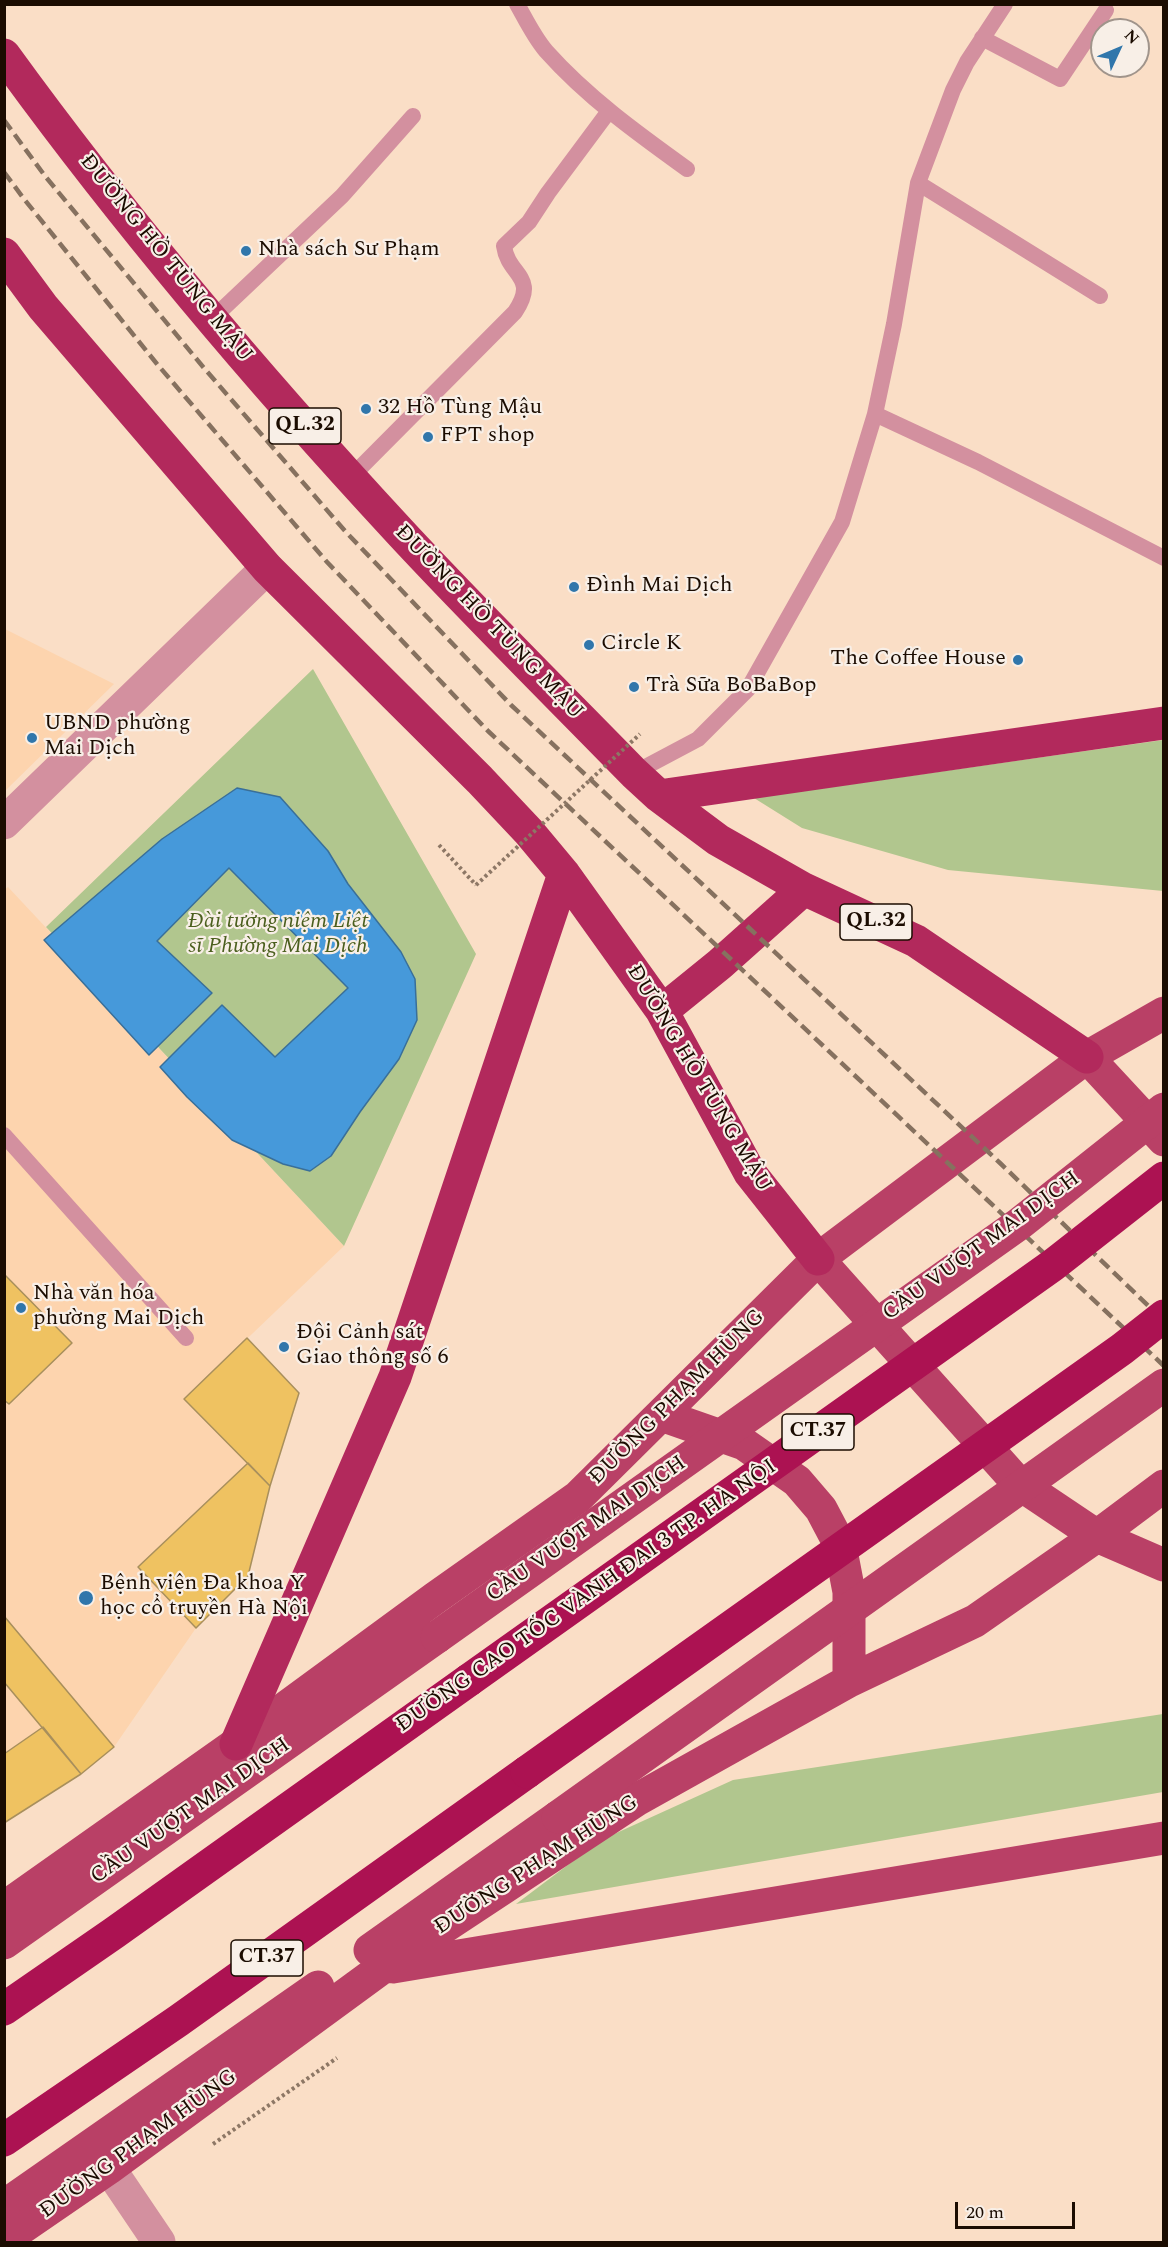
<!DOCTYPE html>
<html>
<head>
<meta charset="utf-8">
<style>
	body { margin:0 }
	#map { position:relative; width:1168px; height:2247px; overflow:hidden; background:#fadec6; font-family:Spectral,serif }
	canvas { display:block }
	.frame { position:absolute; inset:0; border:6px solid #1b0c01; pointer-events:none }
	.north { position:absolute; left:1090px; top:18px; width:60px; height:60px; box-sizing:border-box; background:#f8efe7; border:2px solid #a0948b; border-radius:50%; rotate:46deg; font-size:16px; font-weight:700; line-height:24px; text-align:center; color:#1b0c01 }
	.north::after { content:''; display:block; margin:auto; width:21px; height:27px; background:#3076ab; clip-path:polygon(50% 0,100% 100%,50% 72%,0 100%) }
	.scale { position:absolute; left:955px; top:2202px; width:120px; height:27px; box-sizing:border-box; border:3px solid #1b0c01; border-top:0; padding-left:8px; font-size:18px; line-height:21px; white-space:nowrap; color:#1b0c01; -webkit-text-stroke:4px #f8efe7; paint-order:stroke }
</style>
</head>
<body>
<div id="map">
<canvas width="1168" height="2247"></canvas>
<div class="frame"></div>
<div class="north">N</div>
<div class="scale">20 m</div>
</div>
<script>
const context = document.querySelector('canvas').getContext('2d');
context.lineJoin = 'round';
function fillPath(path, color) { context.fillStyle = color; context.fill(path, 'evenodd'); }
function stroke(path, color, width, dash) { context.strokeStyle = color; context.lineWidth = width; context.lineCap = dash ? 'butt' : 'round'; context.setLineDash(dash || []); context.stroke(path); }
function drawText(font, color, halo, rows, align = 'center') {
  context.font = font + ' Spectral,serif'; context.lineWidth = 4.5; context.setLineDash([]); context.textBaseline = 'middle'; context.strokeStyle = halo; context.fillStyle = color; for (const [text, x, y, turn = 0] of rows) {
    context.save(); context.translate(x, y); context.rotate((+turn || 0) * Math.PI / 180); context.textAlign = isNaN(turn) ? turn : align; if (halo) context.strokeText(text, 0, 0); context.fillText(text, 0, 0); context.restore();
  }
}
const built = new Path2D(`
	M5,629L114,684L5,791Z
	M8,887L344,1246L184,1399L248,1463L139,1567L196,1628L114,1747L81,1774L5,1823L4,890Z`);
const green = new Path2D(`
	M313,669L476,954L344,1246L46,927Z
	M1163,740V891L948,870L802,828L754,798Z
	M1163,1714V1792L516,1904L601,1840L733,1780Z`);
const water = new Path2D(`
	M237,788L280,797L328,851L348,884L401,952L415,979L417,1020L399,1059L360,1112L331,1156L310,1171L283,1164L232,1140L187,1097L160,1067L222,1005L275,1057L348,988L229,868L157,941L212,993L149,1055L44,940L162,839Z`);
const building = new Path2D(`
	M4,1274L72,1343L9,1404L4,1400Z
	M247,1338L299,1393L270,1486L184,1399Z
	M248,1463L270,1486L248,1576L196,1628L138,1567Z
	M4,1616L114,1747L81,1774L4,1682Z
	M43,1727L81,1774L4,1823V1754Z`);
const path = new Path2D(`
	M439,845L476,885
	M213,2144L337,2058`);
const service = new Path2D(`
	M517,4C526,20 534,37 546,51C587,97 637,133 687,169
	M982,38L1060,79L1106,10
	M918,183L1100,296
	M212,319L342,196L413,116
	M875,414L978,462L1164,558
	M350,478L515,312C539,276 508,276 504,246L529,222L548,193L609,111
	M634,773L698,739L748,689L842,522L875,414L894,324L918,183L953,90L967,62L1005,4
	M4,1135L186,1338`);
const minor = new Path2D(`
	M4,823L267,568`);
const tertiary = new Path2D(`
	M109,2168L159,2242`);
const primary = new Path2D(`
	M1087,1057L1164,1140
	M818,1259L1018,1483L1097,1536L1164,1565
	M661,1415L744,1444L797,1481L821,1509L840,1545L849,1592V1681
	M4,1908L236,1744L435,1598L578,1497L818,1259L1087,1057L1164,1013
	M4,1943L437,1637
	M370,1950L558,1817
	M393,1967L1164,1838
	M4,2206L318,1987
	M4,2240L109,2168L382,1968L638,1799L849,1681L975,1621L1097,1536L1164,1486`);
const trunk = new Path2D(`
	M4,55C125,222 260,381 400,532C476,614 556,693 634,773L659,796L718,840L804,889L916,941L1087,1057
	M4,254L43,307L267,568L480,780L529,832L564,874L662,1011L750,1173L818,1259
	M659,796L1164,723
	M662,1011L720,964L804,889
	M236,1744L395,1377L564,874`);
const motorway = new Path2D(`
	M4,2009L114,1933L469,1680
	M4,2140L178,2021L527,1772`);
const rail = new Path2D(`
	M4,120L45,176L204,368L345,531L511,705L1000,1163L1164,1321
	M4,172L24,199L157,364L327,562L488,731L1164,1366`);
const pathBridge = new Path2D(`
	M476,885L640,734`);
const primaryBridge = new Path2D(`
	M437,1637L1019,1224L1164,1109
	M558,1817L1164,1385`);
const motorwayBridge = new Path2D(`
	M469,1680L1053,1265L1164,1178
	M527,1772L1122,1349L1164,1316`);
const markers = [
	[246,251,6,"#3076ab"],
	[366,409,6,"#3076ab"],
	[428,437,6,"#3076ab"],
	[574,587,6,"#3076ab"],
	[589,645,6,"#3076ab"],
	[1018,660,6,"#3076ab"],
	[634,687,6,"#3076ab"],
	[32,738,6,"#3076ab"],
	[21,1308,6,"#3076ab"],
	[284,1347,6,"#3076ab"],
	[86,1598,8,"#3076ab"]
];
const shields = [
	[305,426,72],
	[876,922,72],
	[818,1432,72],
	[267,1958,72]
];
const shieldNames = [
	["QL.32",305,426],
	["QL.32",876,922],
	["CT.37",818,1432],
	["CT.37",267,1958]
];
const poiNames = [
	["Nhà sách Sư Phạm",258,251],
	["32 Hồ Tùng Mậu",378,409],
	["FPT shop",440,437],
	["Đình Mai Dịch",586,587],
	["Circle K",601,645],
	["The Coffee House",1006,660,"right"],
	["Trà Sữa BoBaBop",646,687],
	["UBND phường",44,725],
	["Mai Dịch",44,750],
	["Nhà văn hóa",33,1295],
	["phường Mai Dịch",33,1320],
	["Đội Cảnh sát",296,1334],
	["Giao thông số 6",296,1359],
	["Bệnh viện Đa khoa Y",100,1585],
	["học cổ truyền Hà Nội",100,1610]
];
const streetNames = [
	["ĐƯỜNG HỒ TÙNG MẬU",165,259,51],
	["ĐƯỜNG HỒ TÙNG MẬU",488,623,46],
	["ĐƯỜNG HỒ TÙNG MẬU",698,1079,59],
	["CẦU VƯỢT MAI DỊCH",982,1247,-36],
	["ĐƯỜNG PHẠM HÙNG",678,1398,-45],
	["CẦU VƯỢT MAI DỊCH",587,1530,-35],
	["ĐƯỜNG CAO TỐC VÀNH ĐAI 3 TP. HÀ NỘI",587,1597,-35],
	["CẦU VƯỢT MAI DỊCH",191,1812,-35],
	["ĐƯỜNG PHẠM HÙNG",537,1866,-33],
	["ĐƯỜNG PHẠM HÙNG",139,2145,-36]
];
const parkNames = [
	["Đài tưởng niệm Liệt",278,923],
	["sĩ Phường Mai Dịch",278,948]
];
fillPath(built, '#fdd4ae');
fillPath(green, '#b1c68e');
fillPath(water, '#4699da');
stroke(water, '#396f99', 1.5);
fillPath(building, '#efc261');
stroke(building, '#a88f5c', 1.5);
stroke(path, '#8d7765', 4, [3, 3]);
stroke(service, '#d3909f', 16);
stroke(minor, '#d3909f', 33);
stroke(tertiary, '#d3909f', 33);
stroke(primary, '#b94066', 33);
stroke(trunk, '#b2295c', 33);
stroke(motorway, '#ac1252', 33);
stroke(rail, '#86715f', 4.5, [12, 6]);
stroke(pathBridge, '#8d7765', 4, [3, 3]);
stroke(primaryBridge, '#b94066', 33);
stroke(motorwayBridge, '#ac1252', 33);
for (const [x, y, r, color] of markers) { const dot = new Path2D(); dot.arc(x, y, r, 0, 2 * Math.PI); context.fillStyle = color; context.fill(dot); stroke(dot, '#f8efe7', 2); }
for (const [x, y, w] of shields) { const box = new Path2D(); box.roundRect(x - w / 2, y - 18, w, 36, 4.5); context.fillStyle = '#f8efe7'; context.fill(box); stroke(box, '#1b0c01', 1.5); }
drawText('bold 21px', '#1b0c01', null, shieldNames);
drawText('22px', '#1b0c01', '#f8efe7', poiNames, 'left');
drawText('22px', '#1b0c01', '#f8efe7', streetNames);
drawText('italic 22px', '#4b5f1e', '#f8efe7', parkNames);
</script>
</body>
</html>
